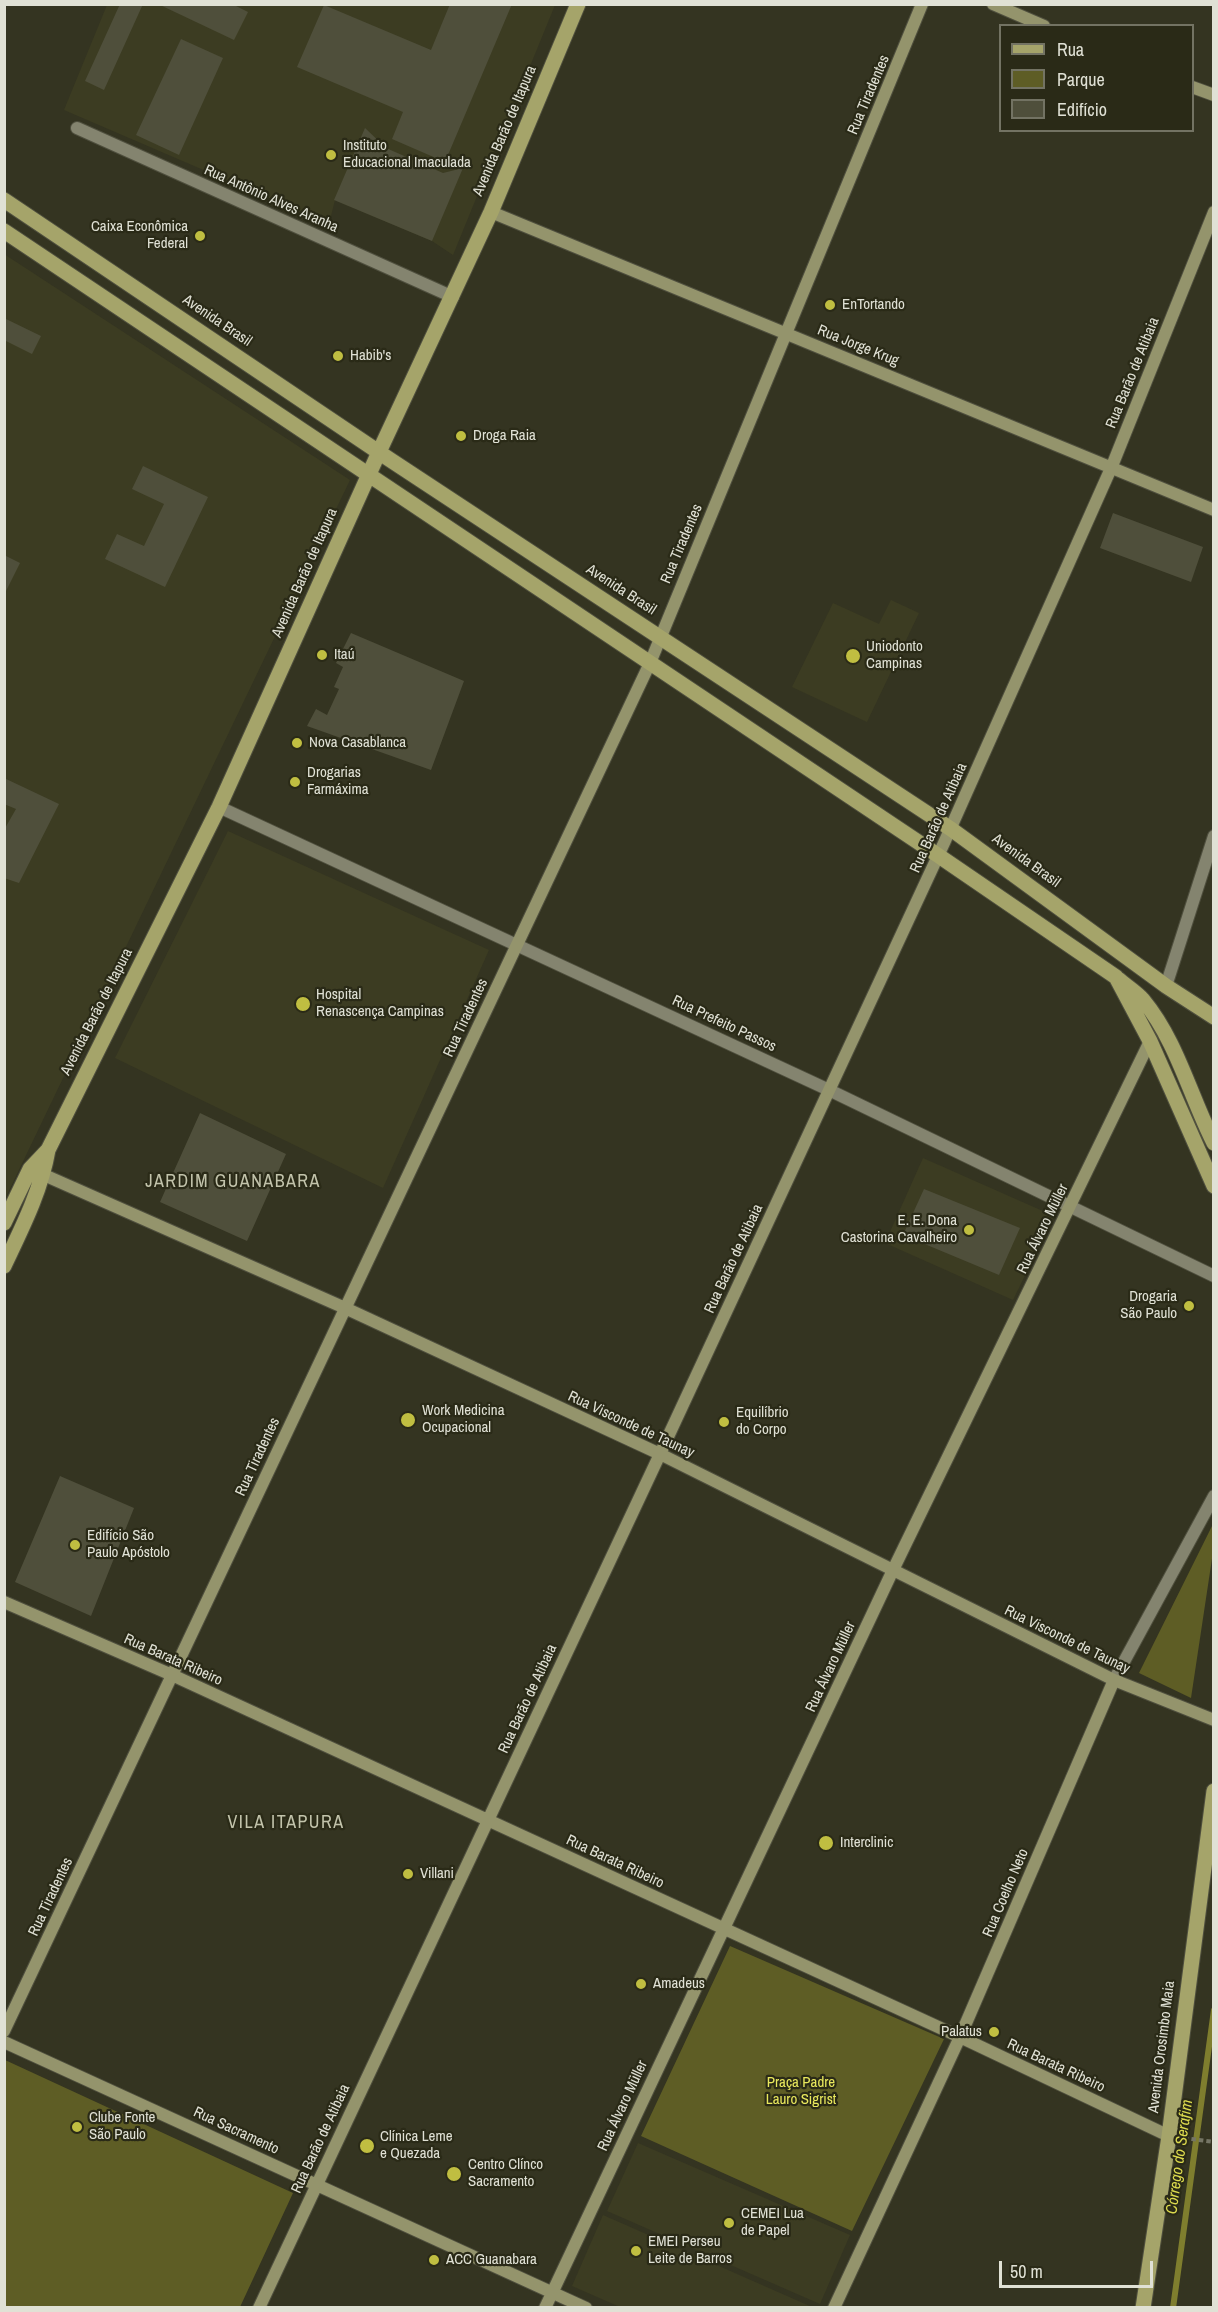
<!DOCTYPE html>
<html>
<head>
<meta charset="utf-8">
<style>
	body { margin:0 }
	#map { position:relative; width:1218px; height:2312px; overflow:hidden; background:#343421; font-family:"Archivo Narrow",sans-serif }
	canvas { display:block }
	.frame { position:absolute; inset:0; border:6px solid #e0e1d5; pointer-events:none }
	.legend { position:absolute; left:999px; top:24px; width:195px; height:108px; box-sizing:border-box; background:#2a2a17; border:2px solid #737363; margin:0; padding:8px 10px; list-style:none; font-size:18px; color:#e0e1d5 }
	.legend li { display:flex; align-items:center; gap:12px; height:30px }
	.legend b { width:30px; border:2px solid #737363 }
	.scale { position:absolute; left:999px; top:2261px; width:154px; height:27px; box-sizing:border-box; border:3px solid #e0e1d5; border-top:0; padding-left:8px; font-size:18px; line-height:21px; white-space:nowrap; color:#e0e1d5; -webkit-text-stroke:4px #2a2a17; paint-order:stroke }
</style>
</head>
<body>
<div id="map">
<canvas width="1218" height="2312"></canvas>
<div class="frame"></div>
<ul class="legend">
<li><b style="height:8px;background:#a5a46a"></b>Rua</li>
<li><b style="height:16px;background:#5e5d25"></b>Parque</li>
<li><b style="height:16px;background:#4f4f3b"></b>Edifício</li>
</ul>
<div class="scale">50 m</div>
</div>
<script>
const context = document.querySelector('canvas').getContext('2d');
context.lineJoin = 'round';
function fillPath(path, color) { context.fillStyle = color; context.fill(path, 'evenodd'); }
function stroke(path, color, width, dash) { context.strokeStyle = color; context.lineWidth = width; context.lineCap = dash ? 'butt' : 'round'; context.setLineDash(dash || []); context.stroke(path); }
function drawText(font, color, halo, rows, align = 'center') {
  context.font = font + ' "Archivo Narrow",sans-serif'; context.lineWidth = 4.5; context.setLineDash([]); context.textBaseline = 'middle'; context.strokeStyle = halo; context.fillStyle = color; for (const [text, x, y, turn = 0] of rows) {
    context.save(); context.translate(x, y); context.rotate((+turn || 0) * Math.PI / 180); context.textAlign = isNaN(turn) ? turn : align; if (halo) context.strokeText(text, 0, 0); context.fillText(text, 0, 0); context.restore();
  }
}
const built = new Path2D(`
	M107,5H555L453,255L432,241L335,200L329,224L64,110Z
	M4,254L350,480L5,1199Z
	M891,600L919,613L867,722L792,687L833,603L879,624Z
	M228,831L489,950L383,1188L115,1058Z
	M923,1158L1054,1216L1013,1300L885,1243Z
	M638,2143L850,2235L820,2304L607,2211Z
	M603,2215L812,2307H620L572,2286Z`);
const green = new Path2D(`
	M1213,1524V1552L1191,1698L1139,1673Z
	M730,1946L944,2039L852,2231L641,2136Z
	M5,2060L293,2193L240,2307H5Z`);
const stream = new Path2D(`
	M1173,2308L1214,2010`);
const building = new Path2D(`
	M120,4H143L104,90L85,81Z
	M158,4H232L248,12L234,40Z
	M450,4H512L445,162L392,139L403,112L297,67L324,5L431,50Z
	M181,39L223,58L179,155L136,135Z
	M365,128L386,148L443,173L463,168L432,241L334,200Z
	M6,319L41,336L32,354L4,340Z
	M143,466L208,497L165,587L105,559L117,534L144,546L164,504L132,489Z
	M1113,513L1203,547L1191,582L1100,548Z
	M4,555L20,563L4,595Z
	M351,633L464,681L431,770L307,726L316,709L327,715L339,689L334,687L343,667L336,663Z
	M4,778L59,804L19,883L4,878V830L16,809L4,804Z
	M200,1113L286,1154L247,1241L160,1202Z
	M924,1189L1020,1228L999,1275L903,1235Z
	M60,1476L134,1508L91,1616L15,1582Z`);
const path = new Path2D(`
	M1184,2138L1214,2142`);
const street = new Path2D(`
	M77,128L453,297
	M219,807L829,1090L1214,1276
	M1166,986L1214,836
	M1114,1680L1214,1496`);
const secondary = new Path2D(`
	M993,4L1044,26
	M1192,87L1214,95
	M491,212L1214,510
	M35,1171L345,1308L660,1454L1114,1680L1214,1720
	M4,1602L172,1675L960,2037L1169,2136
	M4,2031L650,663L922,4
	M4,2042L586,2308
	M259,2308L660,1454L944,843L1112,466L1214,212
	M545,2308L893,1570L1150,1041
	M834,2308L960,2037L1114,1680`);
const primary = new Path2D(`
	M4,200L389,459L951,829L1166,986L1214,1017
	M4,231L939,856L1116,977L1150,1041L1214,1186
	M1118,979C1126,986 1136,992 1143,1000C1177,1041 1190,1096 1214,1143
	M4,1223L30,1169L48,1150L219,807L379,452L491,212L578,4
	M4,1266C22,1228 41,1191 48,1150
	M1143,2308L1169,2136L1214,1791`);
const markers = [
	[331,155,6,"#c0be41"],
	[200,236,6,"#c0be41"],
	[830,305,6,"#c0be41"],
	[338,356,6,"#c0be41"],
	[461,436,6,"#c0be41"],
	[322,655,6,"#c0be41"],
	[853,656,8,"#c0be41"],
	[297,743,6,"#c0be41"],
	[295,782,6,"#c0be41"],
	[303,1004,8,"#c0be41"],
	[969,1230,6,"#c0be41"],
	[1189,1306,6,"#c0be41"],
	[408,1420,8,"#c0be41"],
	[724,1422,6,"#c0be41"],
	[75,1545,6,"#c0be41"],
	[826,1843,8,"#c0be41"],
	[408,1874,6,"#c0be41"],
	[641,1984,6,"#c0be41"],
	[994,2032,6,"#c0be41"],
	[77,2127,6,"#c0be41"],
	[367,2146,8,"#c0be41"],
	[454,2174,8,"#c0be41"],
	[729,2223,6,"#c0be41"],
	[636,2251,6,"#c0be41"],
	[434,2260,6,"#c0be41"]
];
const streetNames = [
	["Rua Tiradentes",869,95,-67],
	["Avenida Barão de Itapura",505,131,-67],
	["Rua Antônio Alves Aranha",271,199,24],
	["Avenida Brasil",217,321,34],
	["Rua Jorge Krug",858,346,22],
	["Rua Barão de Atibaia",1133,373,-68],
	["Rua Tiradentes",682,544,-67],
	["Avenida Barão de Itapura",305,573,-66],
	["Avenida Brasil",621,590,33],
	["Rua Barão de Atibaia",939,818,-66],
	["Avenida Brasil",1026,861,36],
	["Avenida Barão de Itapura",97,1012,-63],
	["Rua Tiradentes",466,1018,-65],
	["Rua Prefeito Passos",724,1024,25],
	["Rua Álvaro Müller",1043,1229,-64],
	["Rua Barão de Atibaia",734,1259,-65],
	["Rua Visconde de Taunay",631,1425,25],
	["Rua Tiradentes",258,1457,-65],
	["Rua Visconde de Taunay",1067,1640,26],
	["Rua Barata Ribeiro",173,1660,24],
	["Rua Álvaro Müller",831,1667,-65],
	["Rua Barão de Atibaia",528,1699,-65],
	["Rua Barata Ribeiro",615,1862,25],
	["Rua Coelho Neto",1006,1893,-67],
	["Rua Tiradentes",51,1897,-65],
	["Avenida Orosimbo Maia",1162,2047,-83],
	["Rua Barata Ribeiro",1056,2066,25],
	["Rua Álvaro Müller",623,2106,-65],
	["Rua Sacramento",236,2131,25],
	["Rua Barão de Atibaia",321,2139,-65]
];
const poiNames = [
	["Instituto",343,146],
	["Educacional Imaculada",343,163],
	["Caixa Econômica",188,227,"right"],
	["Federal",188,244,"right"],
	["EnTortando",842,305],
	["Habib's",350,356],
	["Droga Raia",473,436],
	["Uniodonto",866,647],
	["Campinas",866,664],
	["Itaú",334,655],
	["Nova Casablanca",309,743],
	["Drogarias",307,773],
	["Farmáxima",307,790],
	["Hospital",316,995],
	["Renascença Campinas",316,1012],
	["E. E. Dona",957,1221,"right"],
	["Castorina Cavalheiro",957,1238,"right"],
	["Drogaria",1177,1297,"right"],
	["São Paulo",1177,1314,"right"],
	["Work Medicina",422,1411],
	["Ocupacional",422,1428],
	["Equilíbrio",736,1413],
	["do Corpo",736,1430],
	["Edifício São",87,1536],
	["Paulo Apóstolo",87,1553],
	["Interclinic",840,1843],
	["Villani",420,1874],
	["Amadeus",653,1984],
	["Palatus",982,2032,"right"],
	["Clube Fonte",89,2118],
	["São Paulo",89,2135],
	["Clínica Leme",380,2137],
	["e Quezada",380,2154],
	["Centro Clínco",468,2165],
	["Sacramento",468,2182],
	["CEMEI Lua",741,2214],
	["de Papel",741,2231],
	["EMEI Perseu",648,2242],
	["Leite de Barros",648,2259],
	["ACC Guanabara",446,2260]
];
const parkNames = [
	["Praça Padre",801,2083],
	["Lauro Sigrist",801,2100]
];
const waterNames = [
	["Córrego do Serafim",1180,2157,-82]
];
const quarterNames = [
	["JARDIM GUANABARA",233,1182],
	["VILA ITAPURA",286,1823]
];
fillPath(built, '#3c3c22');
fillPath(green, '#5e5d25');
stroke(stream, '#7f7e2e', 6);
fillPath(building, '#4f4f3b');
stroke(street, '#4f4f3e', 14);
stroke(secondary, '#4f4f3e', 14);
stroke(primary, '#4f4f3e', 17);
stroke(path, '#757565', 4, [4.5, 3]);
stroke(street, '#84846f', 12);
stroke(secondary, '#94946c', 12);
stroke(primary, '#a5a46a', 15);
for (const [x, y, r, color] of markers) { const dot = new Path2D(); dot.arc(x, y, r, 0, 2 * Math.PI); context.fillStyle = color; context.fill(dot); stroke(dot, '#2a2a17', 2); }
drawText('15px', '#e0e1d5', '#2a2a17', streetNames);
drawText('15px', '#e0e1d5', '#2a2a17', poiNames, 'left');
drawText('15px', '#e9e85d', '#2a2a17', parkNames);
drawText('italic 16px', '#dcda4e', '#2a2a17', waterNames);
context.letterSpacing = '1.5px';
drawText('18px', '#c2c3ab', '#2a2a17', quarterNames);
context.letterSpacing = '0px';
</script>
</body>
</html>
